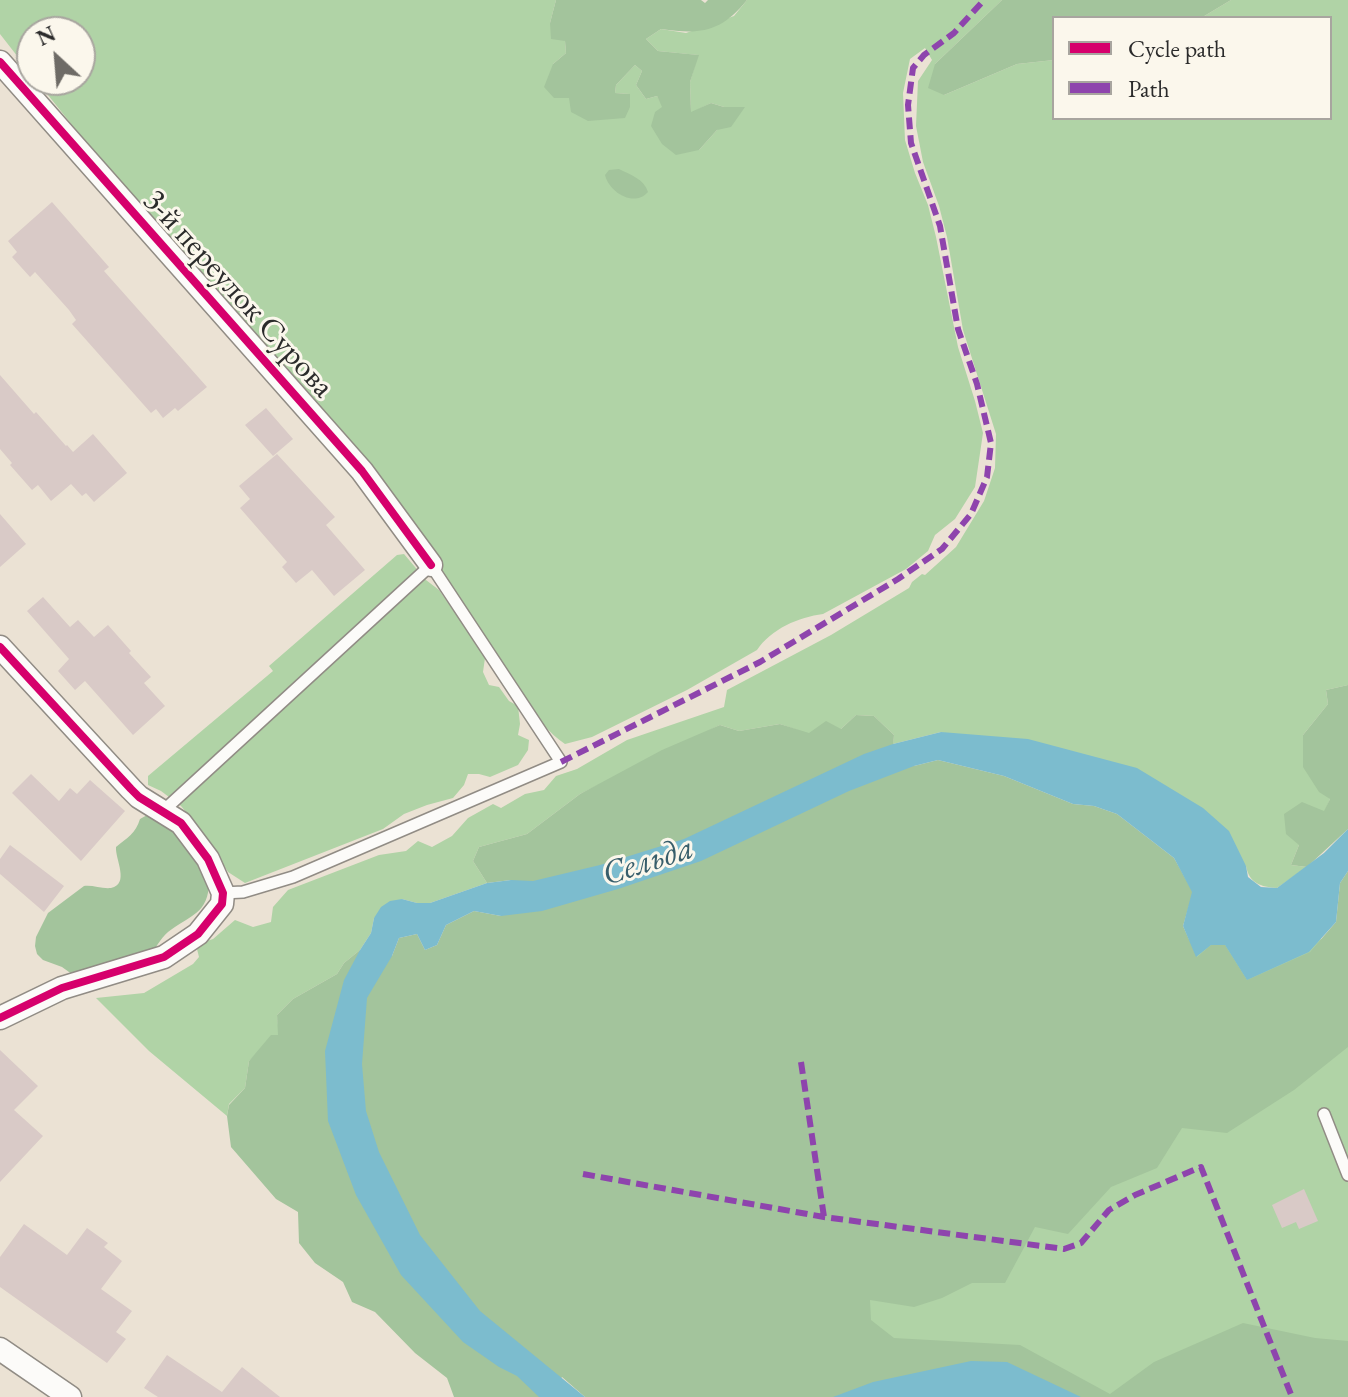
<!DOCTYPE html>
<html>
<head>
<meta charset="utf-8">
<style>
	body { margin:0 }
	#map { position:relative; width:1348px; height:1397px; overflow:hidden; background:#ebe2d4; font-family:"EB Garamond",serif }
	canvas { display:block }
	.legend { position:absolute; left:1052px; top:16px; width:280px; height:104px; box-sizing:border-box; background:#fbf7ec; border:2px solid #a8a59f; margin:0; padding:10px 14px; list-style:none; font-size:24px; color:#2b2b2b }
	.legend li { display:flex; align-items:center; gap:16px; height:40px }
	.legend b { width:40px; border:2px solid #a8a59f }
	.north { position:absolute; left:16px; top:16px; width:80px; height:80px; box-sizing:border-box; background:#fbf7ec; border:2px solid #a8a59f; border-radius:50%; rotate:334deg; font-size:22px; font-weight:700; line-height:32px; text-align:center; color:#2b2b2b }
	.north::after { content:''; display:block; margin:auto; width:28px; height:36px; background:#6e6b66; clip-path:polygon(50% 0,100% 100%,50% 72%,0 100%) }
</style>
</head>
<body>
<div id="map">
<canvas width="1348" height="1397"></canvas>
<ul class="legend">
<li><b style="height:10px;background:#d6006c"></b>Cycle path</li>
<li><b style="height:10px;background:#8e44ad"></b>Path</li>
</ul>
<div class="north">N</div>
</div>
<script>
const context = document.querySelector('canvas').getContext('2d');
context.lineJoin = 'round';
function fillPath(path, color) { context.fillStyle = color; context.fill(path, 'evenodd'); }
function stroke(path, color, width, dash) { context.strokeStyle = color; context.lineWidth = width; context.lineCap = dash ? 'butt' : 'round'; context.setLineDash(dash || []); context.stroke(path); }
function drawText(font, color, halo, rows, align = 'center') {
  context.font = font + ' "EB Garamond",serif'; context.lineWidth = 6; context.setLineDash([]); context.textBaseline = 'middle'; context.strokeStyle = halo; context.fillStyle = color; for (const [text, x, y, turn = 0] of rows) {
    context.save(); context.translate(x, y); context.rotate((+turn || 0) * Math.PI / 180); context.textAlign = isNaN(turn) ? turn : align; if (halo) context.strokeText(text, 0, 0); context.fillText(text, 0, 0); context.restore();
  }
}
const green = new Path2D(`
	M0,0H556L550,23L565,41L566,53L553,64L554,97L629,94L615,93L616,85L635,65L642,71L636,85L646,99L657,96L663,107L699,150L717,130L743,107H724L711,103L691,113L690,82L698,55L658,51L646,39L661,29L686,33L734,16L747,0H1002L935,64L944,95L1017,64L1054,60V118H1330V18H1201L1231,0H1348V685L1326,690L1328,704L1303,735L1330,799L1325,811L1299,845L1291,865L1307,867L1277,888C1261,887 1249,883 1246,866L941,732L893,744L894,735L874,716L856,715L841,729L809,734L780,724L739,731L720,725L580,794L527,834L479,847L473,861L487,883L430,903H417L402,899L374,918L371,933L360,950L344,963L337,974L293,999L277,1015L279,1035L249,1061L245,1088L229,1104L227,1116L149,1051L96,998L144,993L193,964L199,957L197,949L198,944L213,939L235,920L253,927L271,922L273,907L288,890L379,855L406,851L418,841L432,847L452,836L468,818L493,804L501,808L525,794L544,790L556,776L577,769L627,740L724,707L727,690L831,635L909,588L912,582L922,574L925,575L956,547L984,501L995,468L996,434L963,330L947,237L939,206L923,162L916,126L918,81L932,60L925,48L910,59L903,93L905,140L915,173L928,205L936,237L958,347L975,401L983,433L975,487L955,519L935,535L928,551L906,569L823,614C799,617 771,629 757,650L687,690L592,737L565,744C549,733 537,719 529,702L409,521L80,135L36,80H80V32H32V75L0,34Z
	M404,554L426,580L439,590L479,647L485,658L483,672L489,685L499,687L509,701L518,706L520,724L518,735L529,740L528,750L518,765L490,777L479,774H468L464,785L453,798L427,805L404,814L383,829L245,883L228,872L202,831L181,806L161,791L148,785V776L273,671L269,666L397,555Z
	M1348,939V1397H1081L873,1382L432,950Z`);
const forest = new Path2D(`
	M556,0H701L705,3L708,0H747C721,32 701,35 661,29L646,39L658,51L699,55L690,82L691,112L711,103L724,107H745L731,127L717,130L699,150L676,155L662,144L651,126L655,112L662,107L657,96L646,99L636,85L642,71L635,65L616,85L615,93L630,94V107L625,118L588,121L571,112L569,98H554L544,87L553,64L566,53L565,41L551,39L550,23Z
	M1002,0H1231L1201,18H1054V60L1017,64L944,95L928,88L935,64Z
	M619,169C631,175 644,179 648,192C634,208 609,192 605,175L609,170Z
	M1348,685V829L1307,867L1291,865L1299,845L1286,834L1284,814L1302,802L1324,811L1330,799L1319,792L1303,767V735L1328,704L1326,690Z
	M856,715L874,716L894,735L892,758L914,766L938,760L1004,776L1073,804L1094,806L1117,814L1174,858L1193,892L1183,926L1197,957L1211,945H1225L1247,980L1310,952L1336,922L1340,883L1348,871V1047L1294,1090L1227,1133L1182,1128L1157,1168L1111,1187L1068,1234L1035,1227L1005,1283H972L942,1298L914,1307L870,1300L871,1320L894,1338L1020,1345L1110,1394L1154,1362L1243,1323L1315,1338L1348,1341V1397H585L562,1377L550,1397H454L447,1378L415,1353L375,1312L352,1302L343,1282L315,1263L299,1243L298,1212L276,1199L231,1147L227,1116L229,1105L245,1088L249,1061L271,1035H278L277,1015L293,999L337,974L344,963L360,950L392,956L399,938L417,934L425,950L437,945L446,925L474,911L501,916L511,880L487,883L473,861L479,847L527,834L580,794L662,750L720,725L739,731L780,724L809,733L826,721L841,729Z
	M149,814L180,827L209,881C209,914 190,915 168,932C160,939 155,949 149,958L76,977L62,967L43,960L37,954L35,946L36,937L48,913L84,886C93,885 102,889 111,888C130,884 115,859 116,847C127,838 136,833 140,819Z`);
const water = new Path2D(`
	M941,732L1028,739L1137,768L1203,808L1229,831L1246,866L1248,877L1261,887L1277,888L1324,853L1348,829V871L1340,883L1336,922L1309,952L1247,980L1225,945H1211L1196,957L1183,926L1192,892L1174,858L1117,814L1094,806L1073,804L1004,776L938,760L914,766L849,791L701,861L618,889L542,911L501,916L474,911L446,925L437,945L425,950L417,934L399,938L392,956L367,998L362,1064L366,1111L379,1152L420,1235L480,1311L585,1397H539L517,1376L499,1367L463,1342L401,1275L356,1195L328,1121L325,1051L344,980L360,950L371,933L374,918L381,907L390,901L402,899L417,903H430L487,883L511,880L533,881L600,865L684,839L864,754L893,744Z
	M971,1361L1007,1362L1081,1397H833L873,1382Z`);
const building = new Path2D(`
	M52,202L109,267L104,271L207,387L178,411L175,408L163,418L156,409L151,413L72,324L76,320L69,310L35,272L30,277L12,257L17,252L8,241Z
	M0,375L34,414L36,412L66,446L67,445L73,452L93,434L127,473L94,502L86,493L82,496L71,484L51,501L38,485L32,490L10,465L12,463L0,449Z
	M266,408L293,439L273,456L245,425Z
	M277,454L335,517L326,525L365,570L334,596L312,570L296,583L282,567L287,562L240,508L250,499L239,486Z
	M0,514L26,544L0,567Z
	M43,597L70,627L78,620L94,637L108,625L131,651L129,653L151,677L144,683L165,706L133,735L85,681L75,690L58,671L69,659L27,611Z
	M31,774L59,801L70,788L77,794L90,780L125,811L81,861L12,793Z
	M10,845L64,886L44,912L0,874V859Z
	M0,1050L38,1086L14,1110L43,1136L0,1182Z
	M1304,1189L1318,1221L1299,1229L1296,1222L1282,1228L1272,1205Z
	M24,1224L67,1255L87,1228L108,1243L104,1247L122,1261L101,1289L132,1311L116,1332L126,1339L107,1363L0,1287V1257Z
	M167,1355L222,1392L242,1367L280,1397H158L144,1388Z`);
const lane = new Path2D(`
	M162,812L431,565L561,762L293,877L243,892L223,893
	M1324,1114L1348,1175`);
const street = new Path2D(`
	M0,62L362,471L431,565
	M0,647L131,789L139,797L181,823L208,859L223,893L222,904L198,934L164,957L62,988L0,1018
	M0,1349L70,1397`);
const quiet = new Path2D(`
	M561,762L760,662L898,579L942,549L971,514L987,477L991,443L977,384L958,329L940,226L911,143L908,105L913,68L924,55L954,33L984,0
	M801,1062L824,1217
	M583,1174L824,1217L1064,1249L1081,1243L1109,1210L1135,1195L1201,1167L1292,1397`);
const cycleway = new Path2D(`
	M0,62L362,471L431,565
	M0,647L131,789L139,797L181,823L208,859L223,893L222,904L198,934L164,957L62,988L0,1018`);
const streetNames = [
	["3-й переулок Сурова",238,294,48]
];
const waterNames = [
	["Сельда",648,862,-18]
];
fillPath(green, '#b0d3a6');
fillPath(forest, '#a3c49c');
fillPath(water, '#7cbcce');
fillPath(building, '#d9cac7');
stroke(lane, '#918c85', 14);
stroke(street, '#918c85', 25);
stroke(lane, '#fcfbf9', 11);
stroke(street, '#fcfbf9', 22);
stroke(quiet, '#8e44ad', 6, [12, 6]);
stroke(cycleway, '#d6006c', 8);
drawText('32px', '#2b2b2b', '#fbf7ec', streetNames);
drawText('italic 34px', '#385e6b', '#fbf7ec', waterNames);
</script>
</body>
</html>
